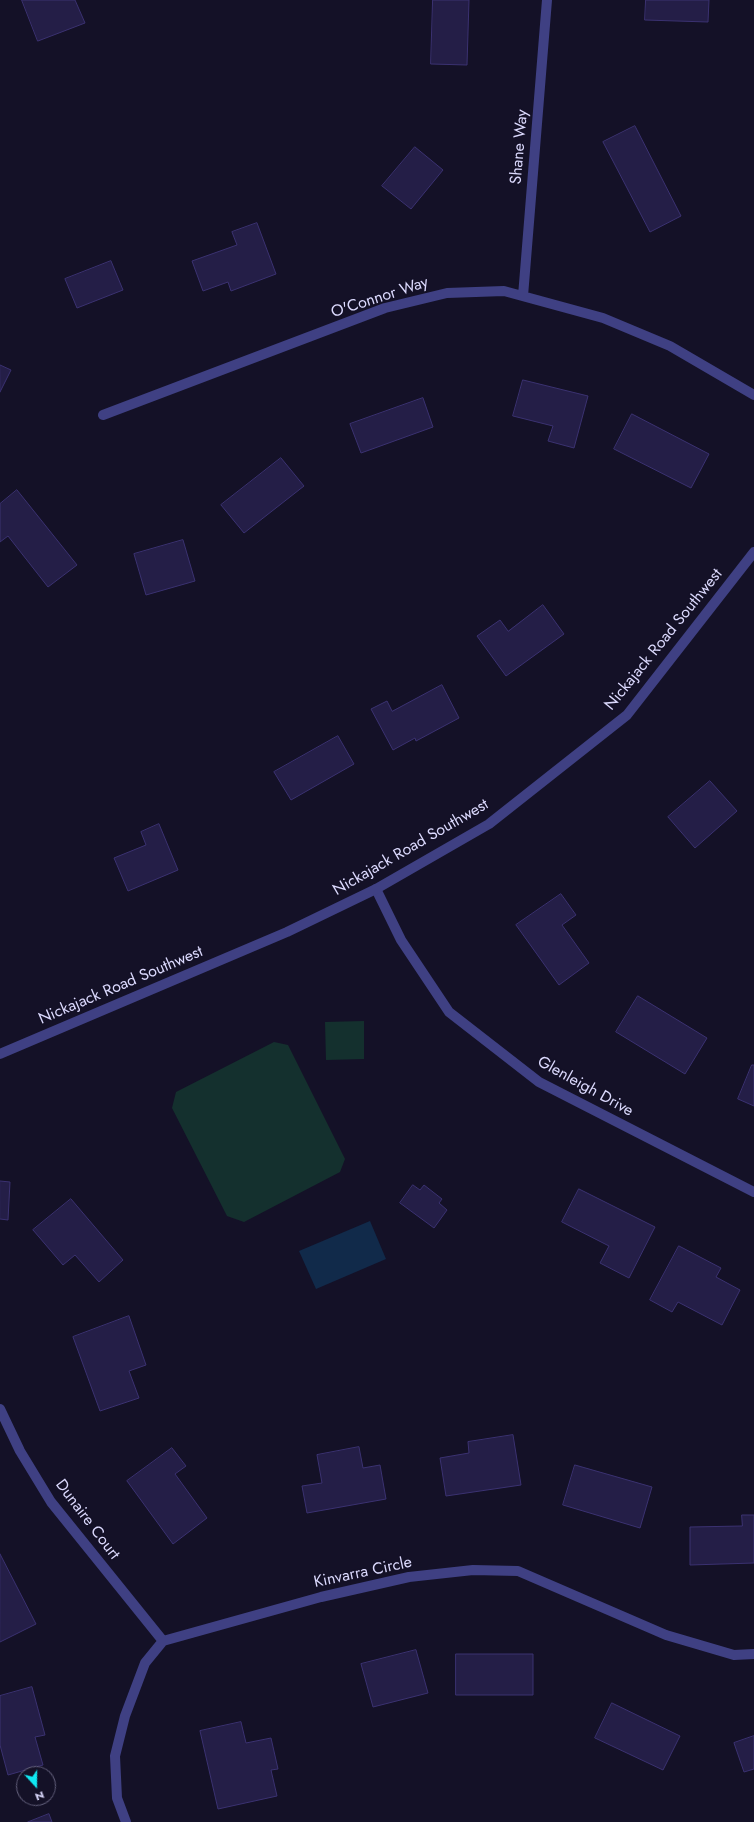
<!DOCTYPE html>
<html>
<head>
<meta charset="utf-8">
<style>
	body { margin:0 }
	#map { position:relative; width:754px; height:1822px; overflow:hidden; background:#141127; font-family:Jost,sans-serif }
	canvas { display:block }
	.north { position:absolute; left:16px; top:1766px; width:40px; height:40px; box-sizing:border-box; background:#141127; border:1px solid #64617d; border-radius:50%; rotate:159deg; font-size:11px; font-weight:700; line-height:16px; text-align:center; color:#dbd9fd }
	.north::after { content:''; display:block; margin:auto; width:14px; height:18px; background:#10e8f2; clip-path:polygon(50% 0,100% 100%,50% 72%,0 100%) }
</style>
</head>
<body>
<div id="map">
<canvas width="754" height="1822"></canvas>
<div class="north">N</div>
</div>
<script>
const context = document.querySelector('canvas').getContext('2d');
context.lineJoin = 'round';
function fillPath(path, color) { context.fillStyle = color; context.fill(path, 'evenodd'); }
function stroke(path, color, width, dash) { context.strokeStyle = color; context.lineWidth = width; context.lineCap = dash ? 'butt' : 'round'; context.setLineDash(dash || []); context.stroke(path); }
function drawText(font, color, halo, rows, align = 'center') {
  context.font = font + ' Jost,sans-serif'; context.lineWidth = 3; context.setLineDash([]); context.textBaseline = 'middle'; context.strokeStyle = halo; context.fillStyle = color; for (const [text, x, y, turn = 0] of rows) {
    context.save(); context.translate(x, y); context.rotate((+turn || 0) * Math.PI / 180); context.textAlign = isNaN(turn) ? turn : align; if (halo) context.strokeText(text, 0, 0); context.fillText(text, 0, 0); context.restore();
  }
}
const green = new Path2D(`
	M364,1021V1059L326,1060L325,1022Z
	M274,1042L288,1045L345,1159L340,1172L244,1222L227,1216L172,1108L176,1092Z`);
const water = new Path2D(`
	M370,1221L386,1259L316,1289L299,1251Z`);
const building = new Path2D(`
	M22,0H75L85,23L38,41Z
	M433,0H469L467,65L431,64Z
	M646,0H709L708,22L645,20Z
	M635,126L681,216L650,232L603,142Z
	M415,147L443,170L411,209L382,186Z
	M257,223L276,274L231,291L228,282L203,291L192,261L237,245L232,232Z
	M111,261L123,290L77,308L65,279Z
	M0,365L11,370L0,392Z
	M523,380L588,396L574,448L548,441L553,426L513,416Z
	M423,398L433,427L361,453L350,424Z
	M632,414L709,454L691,488L614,449Z
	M281,458L304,486L244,533L221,505Z
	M17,490L77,565L48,587L8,536L0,542V504Z
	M183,540L195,581L146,595L134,554Z
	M543,605L564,634L506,676L477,636L500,620L508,631Z
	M442,685L459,718L416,741L415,738L393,750L371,709L387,701L392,711Z
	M338,736L354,764L291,800L274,772Z
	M710,781L737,811L695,848L668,817Z
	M159,824L178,870L128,891L114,858L146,845L141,832Z
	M561,894L576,915L562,925L589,963L559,985L516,925Z
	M638,996L707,1038L685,1074L616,1032Z
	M752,1065H754V1106L738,1099Z
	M0,1181L10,1182L8,1220L0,1219Z
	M413,1185L420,1190L424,1185L442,1199L439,1203L447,1210L434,1228L400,1203Z
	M579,1189L655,1227L629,1278L600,1263L609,1246L562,1222Z
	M71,1199L123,1260L99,1282L75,1255L63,1265L33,1230Z
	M679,1246L721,1268L716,1277L740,1290L722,1325L678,1302L672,1312L650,1300Z
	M129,1316L146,1365L129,1371L139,1398L100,1411L73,1337Z
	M513,1435L521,1485L446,1496L440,1458L469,1453L468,1442Z
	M359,1447L363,1468L380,1465L386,1499L307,1513L302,1486L322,1483L317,1455Z
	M172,1448L186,1466L175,1474L207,1518L173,1544L127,1481Z
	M575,1465L652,1487L640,1528L563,1505Z
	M742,1515H754V1563L690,1565V1527L742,1526Z
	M0,1554L36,1624L0,1642Z
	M416,1650L428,1693L373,1707L361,1664Z
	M456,1654H533V1695H456Z
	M32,1687L45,1735L35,1737L43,1765L8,1775L0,1745V1696Z
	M612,1703L680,1736L663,1770L595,1738Z
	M241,1722L246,1743L271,1738L278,1769L271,1770L277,1796L218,1809L200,1731Z
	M754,1736V1769L744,1772L734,1743Z
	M49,1814L52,1822H28Z`);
const minor = new Path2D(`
	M523,296L547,0
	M103,415L385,308L447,293L504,291L603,318L670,346L754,395
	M376,889L401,940L449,1012L539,1082L754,1192
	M0,1409L20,1451L51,1502L163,1641
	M126,1822L117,1798L115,1756L125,1716L145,1663L163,1641L321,1597L409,1577L473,1570L518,1571L666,1635L734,1655L754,1654`);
const tertiary = new Path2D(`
	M0,1054L287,932L376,889L489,824L627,715L754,552`);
const streetNames = [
	["Shane Way",520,147,-85],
	["O'Connor Way",380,298,-18],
	["Nickajack Road Southwest",664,640,-51],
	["Nickajack Road Southwest",411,848,-30],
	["Nickajack Road Southwest",121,986,-23],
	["Glenleigh Drive",585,1087,29],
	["Dunaire Court",87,1520,53],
	["Kinvarra Circle",363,1573,-12]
];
fillPath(green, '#14302e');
fillPath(water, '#112a4a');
fillPath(building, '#241e47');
stroke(building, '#3b3271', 1);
stroke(minor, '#3f4083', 10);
stroke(tertiary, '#3f4083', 10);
drawText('16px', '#dbd9fd', '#141127', streetNames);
</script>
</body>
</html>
